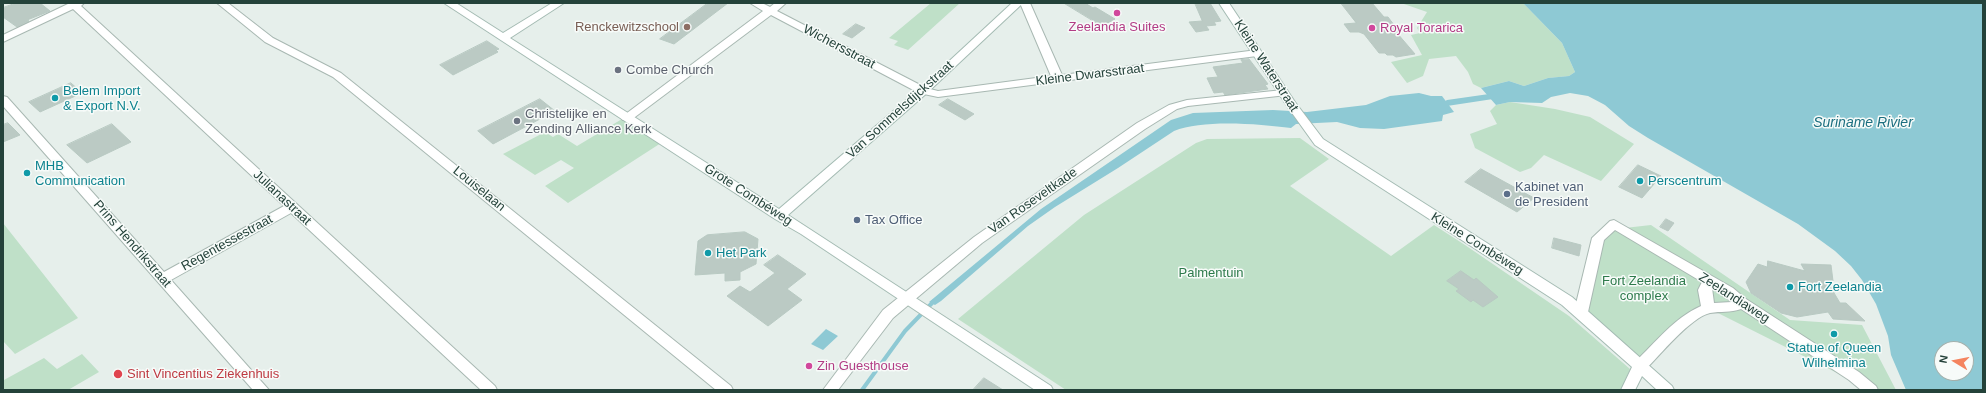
<!DOCTYPE html>
<html>
<head>
<meta charset="utf-8">
<style>
	body { margin:0 }
	#map { position:relative; width:1986px; height:393px; overflow:hidden; background:#e6efeb; font-family:Helvetica,sans-serif }
	canvas { display:block }
	.frame { position:absolute; inset:0; border:4px solid #24423a; pointer-events:none }
	.north { position:absolute; left:1934px; top:341px; width:40px; height:40px; box-sizing:border-box; background:#f7fbf9; border:1px solid #a3b1ad; border-radius:50%; rotate:280deg; font-size:11px; font-weight:700; line-height:16px; text-align:center; color:#24423a }
	.north::after { content:''; display:block; margin:auto; width:14px; height:18px; background:#f4845f; clip-path:polygon(50% 0,100% 100%,50% 72%,0 100%) }
</style>
</head>
<body>
<div id="map">
<canvas width="1986" height="393"></canvas>
<div class="frame"></div>
<div class="north">N</div>
</div>
<script>
const context = document.querySelector('canvas').getContext('2d');
context.lineJoin = 'round';
function fillPath(path, color) { context.fillStyle = color; context.fill(path, 'evenodd'); }
function stroke(path, color, width, dash) { context.strokeStyle = color; context.lineWidth = width; context.lineCap = dash ? 'butt' : 'round'; context.setLineDash(dash || []); context.stroke(path); }
function drawText(font, color, halo, rows, align = 'center') {
  context.font = font + ' Helvetica,sans-serif'; context.lineWidth = 3; context.setLineDash([]); context.textBaseline = 'middle'; context.strokeStyle = halo; context.fillStyle = color; for (const [text, x, y, turn = 0] of rows) {
    context.save(); context.translate(x, y); context.rotate((+turn || 0) * Math.PI / 180); context.textAlign = isNaN(turn) ? turn : align; if (halo) context.strokeText(text, 0, 0); context.fillText(text, 0, 0); context.restore();
  }
}
const green = new Path2D(`
	M931,3H960L908,50L894,45L898,41L889,38Z
	M1401,3H1523L1562,43L1575,72L1569,76L1548,78L1524,86L1509,81L1481,88L1473,84L1468,72L1456,56L1429,59L1423,76L1407,83L1391,62L1422,55L1411,35L1420,33L1417,28L1427,12Z
	M1510,102L1555,109L1590,117L1634,144L1601,181L1544,155L1531,168L1520,172L1475,148L1470,134L1497,124L1490,111L1496,105Z
	M622,119L661,143L568,203L545,186L574,168L561,160L535,175L503,154L545,132L553,137L558,134L577,146Z
	M1300,138L1329,159L1290,186L1391,256L1434,225L1465,245L1569,316L1630,369L1621,390H1066L958,319L1084,215L1196,143L1207,139Z
	M3,223L78,318L15,354L3,341Z
	M1651,225L1790,320L1862,325L1896,390H1871L1708,308L1640,366L1581,312L1600,236L1607,230Z
	M82,354L99,372L68,390H3V379L4,380L44,358L57,369Z`);
const water = new Path2D(`
	M1523,3H1983V390H1906L1891,355L1888,336L1876,304L1862,280L1851,266L1835,251L1798,224L1648,138L1629,126L1605,105L1588,96L1570,93L1551,97L1542,103L1510,102L1496,105L1481,88L1509,81L1524,86L1548,78L1569,76L1575,72L1562,43ZM1942,349H1966V373H1942Z
	M1419,93L1431,96H1442L1454,112L1443,115L1442,121L1384,129L1360,128L1337,122L1296,124L1291,128C1259,124 1203,119 1174,131L1118,168L1055,207L1028,226L941,301L935,305L929,302L1041,209L1171,120L1193,113L1273,110L1307,112L1366,105L1390,96Z
	M826,329L838,336L823,350L811,344Z`);
const stream = new Path2D(`
	M862,390L905,331L934,301`);
const canal = new Path2D(`
	M1489,94L1493,95L1494,97L1493,99L1447,106L1442,103L1447,100Z`);
const building = new Path2D(`
	M16,3H40L50,11L27,20L29,21L17,27L3,17V8Z
	M708,3H728L674,44L660,39Z
	M1064,3H1085L1093,8L1095,7L1115,19L1102,26Z
	M1195,3H1210L1221,21L1214,22L1216,25L1206,26L1209,30L1196,32L1189,22L1202,21Z
	M1341,3H1372L1384,17H1388L1400,33H1397L1415,54L1396,57L1393,55H1387L1385,53H1379L1364,34L1359,32H1350L1344,24L1356,23Z
	M856,24L865,28L852,38L843,34Z
	M487,41L499,49L496,50L498,52L453,75L440,65Z
	M1249,59L1268,84L1265,85L1268,89L1225,95L1223,92L1214,93L1207,78L1218,77L1213,67L1243,63L1241,60Z
	M71,83L82,93L40,112L29,102Z
	M540,99L555,111L493,144L478,131Z
	M948,99L974,114L965,120L939,105Z
	M8,123L20,135L3,142V125Z
	M112,124L131,142L87,163L67,145Z
	M1638,165L1661,176L1642,198L1619,187Z
	M1481,169L1534,198L1517,212L1465,182Z
	M1666,219L1674,223L1668,231L1660,227Z
	M745,232L758,239L756,264L740,272V280L725,281V273L695,275L698,241L707,235Z
	M1554,238L1581,245L1579,256L1552,248Z
	M778,255L806,274L787,289L802,300L768,326L727,296L740,286L750,292L775,273L764,265Z
	M1768,261L1805,271L1801,264L1831,265L1833,281H1827L1840,303H1846L1865,321L1833,319L1828,312L1797,317L1781,313L1751,293L1746,282L1758,264L1767,267Z
	M1461,271L1474,280L1476,278L1498,297L1483,307L1473,300L1471,302L1456,291L1459,289L1447,281Z
	M984,378L1003,390H973Z`);
const street = new Path2D(`
	M70,3H84L81,6L495,386L497,390H481L291,213L171,280L269,390H253L3,106V96L7,97L164,272L284,206L73,9L3,42V35Z
	M217,3H228L273,38L341,73L731,386L733,390H716L333,77L265,42Z
	M750,3H762L770,7L775,3H786L777,11L926,88L938,91L1051,76L1020,3H1030L1062,75L1257,50L1262,53L1257,56L938,97L919,93L771,15L631,120H623L621,118L623,116L763,11Z
	M1283,90L1287,91L1288,93L1287,95L1188,106L1177,109L1145,129L982,243L893,318L838,390H823L883,310L974,237L1137,123L1169,105L1187,100Z
	M1614,220L1733,288L1746,299L1859,372L1876,386L1878,390H1861L1849,380L1741,309C1730,313 1721,311 1710,313C1691,317 1659,356 1645,370L1640,372L1635,370L1633,366L1635,362C1656,342 1674,318 1701,306L1698,290L1702,282L1615,230L1604,240L1588,312L1586,316L1581,317L1576,316L1574,312L1592,238L1610,221ZM1712,288L1732,302L1714,303Z`);
const secondary = new Path2D(`
	M444,3H456L503,33L552,3H564L510,38L779,209L919,89L1012,3H1023L927,93L788,215L1051,386L1053,390H1035L801,234L775,219Z
	M1219,3H1229L1295,102L1323,139L1572,297L1672,386L1674,390H1657L1642,376L1635,390H1621L1632,367L1562,305L1315,145L1287,106Z`);
const markers = [
	[1117,13,4,"#d1479c"],
	[687,27,4,"#8d6e63"],
	[1372,28,4,"#d1479c"],
	[618,70,4,"#6b7280"],
	[55,98,4,"#0f9aa8"],
	[517,121,4,"#6b7280"],
	[27,173,4,"#0f9aa8"],
	[1640,181,4,"#0f9aa8"],
	[1507,194,4,"#5c6f8a"],
	[857,220,4,"#5c6f8a"],
	[708,253,4,"#0f9aa8"],
	[1790,287,4,"#0f9aa8"],
	[1834,334,4,"#0f9aa8"],
	[809,366,4,"#d1479c"],
	[118,374,5,"#e0444e"]
];
const educationNames = [
	["Renckewitzschool",679,27]
];
const hotelNames = [
	["Zeelandia Suites",1117,27,"center"],
	["Royal Torarica",1380,28],
	["Zin Guesthouse",817,366]
];
const streetNames = [
	["Wichersstraat",839,47,28],
	["Kleine Waterstraat",1266,66,57],
	["Kleine Dwarsstraat",1090,75,-7],
	["Van Sommelsdijckstraat",900,110,-42],
	["Louiselaan",479,189,39],
	["Grote Combéweg",748,195,33],
	["Julianastraat",282,198,43],
	["Van Roseveltkade",1033,201,-35],
	["Regentessestraat",227,243,-29],
	["Prins Hendrikstraat",132,244,49],
	["Kleine Combéweg",1477,244,32],
	["Zeelandiaweg",1734,298,33]
];
const worshipNames = [
	["Combe Church",626,70],
	["Christelijke en",525,114],
	["Zending Alliance Kerk",525,129]
];
const cultureNames = [
	["Belem Import",63,91],
	["& Export N.V.",63,106],
	["MHB",35,166],
	["Communication",35,181],
	["Perscentrum",1648,181],
	["Het Park",716,253],
	["Fort Zeelandia",1798,287],
	["Statue of Queen",1834,348,"center"],
	["Wilhelmina",1834,363,"center"]
];
const serviceNames = [
	["Kabinet van",1515,187],
	["de President",1515,202],
	["Tax Office",865,220]
];
const parkNames = [
	["Palmentuin",1211,273],
	["Fort Zeelandia",1644,281],
	["complex",1644,296]
];
const healthNames = [
	["Sint Vincentius Ziekenhuis",127,374]
];
const waterNames = [
	["Suriname Rivier",1863,123]
];
fillPath(green, '#bfe0c8');
fillPath(water, '#8ec9d4');
stroke(stream, '#8ec9d4', 4);
fillPath(canal, '#8ec9d4');
fillPath(building, '#bbcac4');
stroke(building, '#b8c9c2', 1);
stroke(street, '#a8b8b2', 2);
stroke(secondary, '#a4bbb3', 2);
fillPath(street, '#fff');
fillPath(secondary, '#fff');
for (const [x, y, r, color] of markers) { const dot = new Path2D(); dot.arc(x, y, r, 0, 2 * Math.PI); context.fillStyle = color; context.fill(dot); stroke(dot, '#f7fbf9', 1.5); }
drawText('13px', '#785e54', '#f7fbf9', educationNames, 'right');
drawText('13px', '#b23c85', '#f7fbf9', hotelNames, 'left');
drawText('13px', '#24423a', '#f7fbf9', streetNames);
drawText('13px', '#5b616d', '#f7fbf9', worshipNames, 'left');
drawText('13px', '#0d838f', '#f7fbf9', cultureNames, 'left');
drawText('13px', '#4e5e75', '#f7fbf9', serviceNames, 'left');
drawText('13px', '#2d7a4b', '#f7fbf9', parkNames);
drawText('13px', '#be3a42', '#f7fbf9', healthNames, 'left');
drawText('italic 14px', '#1c6f80', '#f7fbf9', waterNames);
</script>
</body>
</html>
